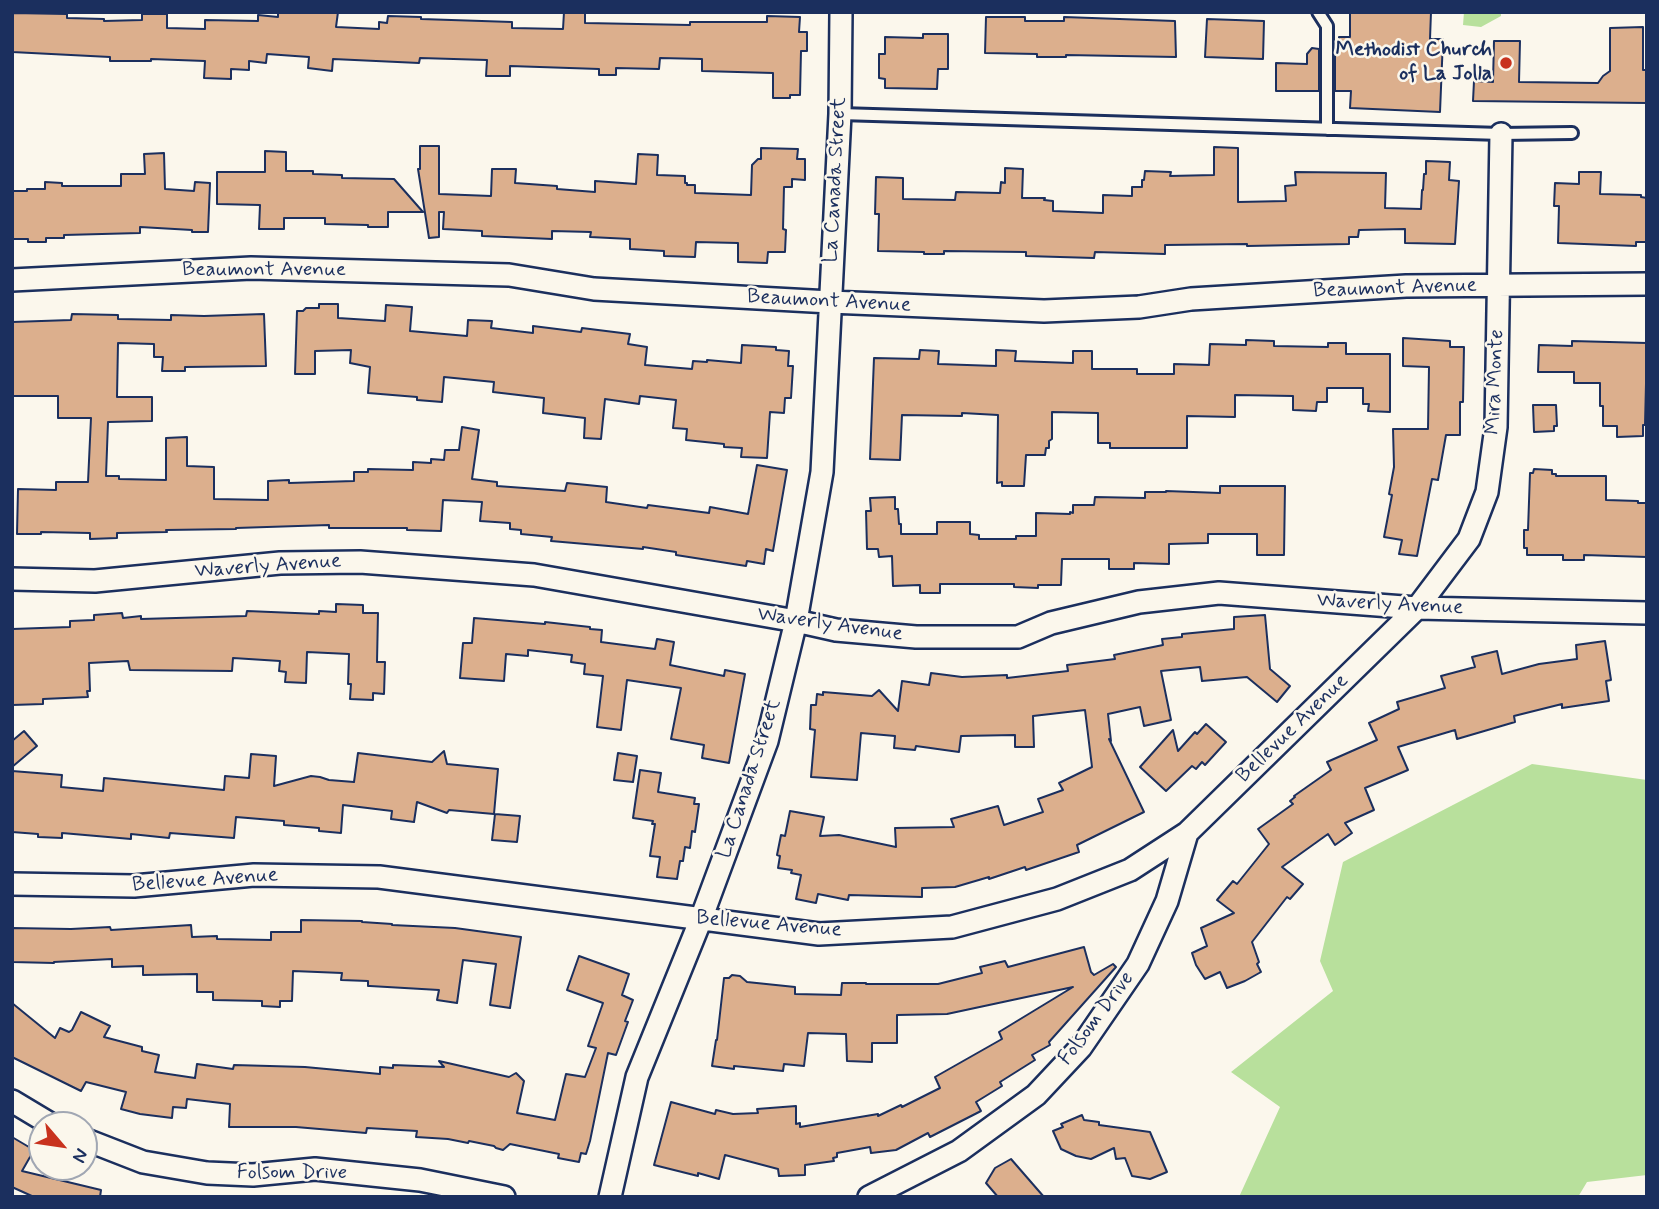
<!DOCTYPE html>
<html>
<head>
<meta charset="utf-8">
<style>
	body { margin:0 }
	#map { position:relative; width:1659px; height:1209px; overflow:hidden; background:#fbf7ec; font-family:Mynerve,sans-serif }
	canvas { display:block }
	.frame { position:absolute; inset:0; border:14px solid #1b2f5e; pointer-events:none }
	.north { position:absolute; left:28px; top:1111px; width:70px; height:70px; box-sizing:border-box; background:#fbf7ec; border:2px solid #a1a7b3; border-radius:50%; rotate:119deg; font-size:19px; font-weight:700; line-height:28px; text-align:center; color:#1b2f5e }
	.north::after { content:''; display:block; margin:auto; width:24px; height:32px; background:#c8321e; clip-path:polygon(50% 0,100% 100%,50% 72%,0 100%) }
</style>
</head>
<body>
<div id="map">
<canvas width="1659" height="1209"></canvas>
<div class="frame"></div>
<div class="north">N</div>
</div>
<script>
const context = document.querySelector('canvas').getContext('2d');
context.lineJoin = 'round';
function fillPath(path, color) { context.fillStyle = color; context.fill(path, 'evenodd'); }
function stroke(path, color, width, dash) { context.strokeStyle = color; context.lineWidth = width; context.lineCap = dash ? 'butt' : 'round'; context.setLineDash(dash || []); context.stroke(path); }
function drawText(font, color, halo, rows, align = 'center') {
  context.font = font + ' Mynerve,sans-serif'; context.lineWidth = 5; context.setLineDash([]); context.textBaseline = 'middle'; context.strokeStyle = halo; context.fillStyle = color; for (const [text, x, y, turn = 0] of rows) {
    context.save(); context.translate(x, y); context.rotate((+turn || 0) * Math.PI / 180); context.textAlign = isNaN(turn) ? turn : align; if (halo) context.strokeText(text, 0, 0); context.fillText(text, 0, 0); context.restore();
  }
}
const green = new Path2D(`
	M1464,12H1501V16L1481,27L1463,25Z
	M1532,764L1647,780V1175L1587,1182L1578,1197H1239L1280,1107L1231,1072L1333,991L1320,961L1343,862Z`);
const building = new Path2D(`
	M278,12H338L336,27L379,29V22L387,23L388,16L421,17V19L512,22V28L563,29L564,12H585V23L690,25V22H767V16L800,17L799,32H807V51H801L800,95H790V98H773V73L702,71V59L660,58L659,69L616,68V75H599V69L510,66V76H486L487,60L420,58L419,63L333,59L332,71L308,68L309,57L267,54L266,63L249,61V70L231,69V79L204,78L205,61L151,59V61H110V57L12,52V13L67,14V18L104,19V21L142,20V14H167V28L205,29V20L258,21V15L278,17Z
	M1350,12H1431L1430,39H1443L1440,112L1350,108L1351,91H1335V49H1339V37H1350Z
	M986,17H1025V21H1064V17L1175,21L1176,57L1066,55V57H1037V54L985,53Z
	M1207,19L1264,21L1263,59L1205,57Z
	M1643,27V70H1647V103L1473,101L1474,81L1493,82L1494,41H1520L1519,82L1598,83L1603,76L1610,71V28Z
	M923,34H948V69H938L937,89L885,88V79L879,78V54H885V37L923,38Z
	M1312,48L1319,49V91H1276V63L1307,64V54Z
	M420,146H439V194L491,196L492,169H516L515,183L557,186V189L595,192V181L636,184L638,154L658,155L657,175L685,176V183H687V185H695V193L751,195L752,165L758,159H761V148L798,149L797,159H805V180L792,179V187H784L783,229L786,230L785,252H768L767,263L738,262V243L696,242L695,257L664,256V251L630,249V239L590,237L591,232L552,231V239L482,236V231L443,229L444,212H439V237L429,238L418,169H420Z
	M1214,147L1238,148V202L1286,201L1285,186L1296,185L1295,172L1386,173L1385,208L1421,209L1422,190H1423L1424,174H1426V161L1450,162L1449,180L1459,181L1455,244L1405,243V229L1359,230L1358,237H1349V244L1247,246V244L1165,245V254L1095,252L1094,258L1026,256V252L944,251V254H924V252L878,251L879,214H875L876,177L903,178V199L955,200L956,192L1000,193L1001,182L1005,183V168L1023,169L1022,198H1045L1044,200L1053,201V211L1103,213V195L1132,196V187H1142V180H1144L1145,171L1171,172L1170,176L1214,175Z
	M265,151L286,152V171H313V174L342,175V178L394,179L423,212H388V227H368V225L325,224V218H284V229H259L260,205L217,204V172H265Z
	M164,153L165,189L194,191L195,182L210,183L208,232H192V230L140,227V233L64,235V238H46V242H28V239H12V191H27V189H45V182L62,183V186H121V174H145L144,154Z
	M1579,172H1601L1600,194L1641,195V197L1647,198V242H1636V246L1558,243L1559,206H1554L1555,183L1579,184Z
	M319,304H338V318L385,321L386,305L412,307L410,331L467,336L468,320L492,321L491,328L533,333V326L581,332L582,328L630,334L628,344L647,347L645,365L692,369L693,361L707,362V360L741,363L742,345L776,347V350L789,351L788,366H793L791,398H785L784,413L770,412L767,458L741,457L742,448L724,447V444L686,440L687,429L673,428L676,400L640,396L639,404L605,399L601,439L584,438L585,418L543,413L544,398L493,392L494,382L444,377L442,402L417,400V397L368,393L370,367L350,363L351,350L315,351V374H295L297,311H303L306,308H319Z
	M72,314L118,315V319L171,320V315L204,316L264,314L266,366L185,367V371H162L163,357H154V344L118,343L117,397H152V421L108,422L106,476H119V479L166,480V438L187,437V466L214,467V499L268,500V481L289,480V483L354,481V472H368V469L413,470V462L431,463V459L444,460L445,450H459L462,427L479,430L472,479L497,482V486L565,491L567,483L607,487L606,502L647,508L648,505L709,513L710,507L748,514L757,465L787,470L773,551L766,549L764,564L747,561L746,566L676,555V552L643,547V549L551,541L552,537L521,534V530L510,529V523L480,521L482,502L443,500L441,531L407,530V528H329V525L236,528V529L166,530L167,532L117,533V538L90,539V533L41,532V534H17L18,489L56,490V482H88L91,418H58V396H12V322L71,320Z
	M1403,338L1450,341V347H1464L1463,402H1460V435H1446L1438,480L1432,479L1417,556L1399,554L1402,540L1384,537L1392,495L1389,494L1394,467L1393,429H1428L1429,367L1403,366Z
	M1246,340L1274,341V346L1328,347V343H1346V354H1390V412L1368,411L1369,404H1363V388H1327V402H1317L1316,411L1293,410V396L1235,395V417L1187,416V448H1110V443H1098V413L1052,412V439L1049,441V448H1046L1045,455H1026L1024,486H1002V482L997,483L998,415L962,413V416L902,415L900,460L870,459L874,358L919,359L920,350L939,351L938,364L996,366V350L1016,351L1015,361L1073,363V351H1092V369H1137V374H1174V364L1209,365L1210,344L1246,345Z
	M1572,341L1647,343L1645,425H1643V436L1617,437V426H1603V406H1600V383H1574V372H1538L1539,345L1572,346Z
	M1533,405H1556L1557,426H1554V431L1534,432Z
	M1534,469L1552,470V474H1556V476H1606V500L1638,501V503H1647V557L1584,555V560H1563V555H1527V548H1524V530H1528L1530,473H1533Z
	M1220,486H1285L1284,555H1257V534H1208V543L1169,544V564L1134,563V569H1109V559H1062L1061,585H1038V588L1014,587V584H940V593H920V585L893,586L892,556L879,557L878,549H867L866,511H871L870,498L895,497V509H898L899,524H901V534H937V522H970V534L979,535V539H1016V536H1036V513L1070,514V512L1073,513V505H1094L1095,497L1145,498V492H1166V491L1220,493Z
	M336,604L363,605V613H378L377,662H385L384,694L373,693V700L350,699L351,684H348L349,654L307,652L306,683L285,682L286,672L279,671L280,661L233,658L232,671L130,670L128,661L89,663L90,691H87L88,697L43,699V704L12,705V629L70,627V621L94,620V615L122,613L123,618L141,616V619L246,616L247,611L319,614V611L336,612Z
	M1265,615L1270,669L1290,686L1277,702L1247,677L1202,681L1200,667L1161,671L1171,720L1144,726L1140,707L1108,714L1111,741L1109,739L1144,812L1077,845L1079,852L1026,870L1025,867L989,879V877L955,887L922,888V897L849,895L848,900L818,894L816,903L796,899L801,875L791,873L792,870L778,868L780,856L777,855L781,835L785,836L790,811L824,817L820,836L839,835L896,847L895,828L954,827L951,819L998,806L1004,825L1043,812L1038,799L1063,790L1059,783L1092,767L1085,710L1033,716L1034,747H1015V735L961,736L959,752L916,746L915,750L894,748L895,736L861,733L857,780L811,777L815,730L810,729L811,705H816L817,694L823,695V692L872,696L879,690L898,711L902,681L929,685L931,673L962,677L1007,675V678L1068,671L1067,665L1115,659L1114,655L1163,645L1162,639L1182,637V634L1234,629V617Z
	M474,618L545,624V622L590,627V629L602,630L601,642L655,649L657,639L674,642L670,665L724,676L725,670L745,674L729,763L702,758L704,745L671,739L681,688L627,680L621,730L597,727L603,676L584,674L585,664L571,662L572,655L528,650V656L506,654L504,681L460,678L463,643H472Z
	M1605,641L1611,680L1606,681L1609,701L1562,708V704L1514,716L1515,722L1457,739L1455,730L1398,747L1408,770L1365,788L1374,810L1345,823L1352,833L1335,845L1328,834L1282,867L1303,884L1290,899L1287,897L1252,942L1259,962L1257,964L1261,972L1245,981L1227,988L1220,972L1205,979L1196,965L1192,953L1207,946L1201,928L1234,913L1217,900L1233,881L1237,884L1269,844L1258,829L1293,804L1290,801L1295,797L1294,796L1331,770L1327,762L1377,740L1369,723L1399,709L1397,702L1445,688L1441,676L1475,667L1472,657L1497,651L1502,674L1539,664L1577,659L1576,645Z
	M1206,724L1226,742L1205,765L1202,762L1196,769L1192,766L1166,791L1140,767L1173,730L1178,751L1195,732L1197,734Z
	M24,731L37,746L12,767V741Z
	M444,751L447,764L498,769L494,814L449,810L447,813L417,802L414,822L391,819L392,811L343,805L341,833L319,831V828L284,825V821L236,817L234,838L170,833L169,838L131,834V839L62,833V838L38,837V834L12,832V771L62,775L61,787L103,791L104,778L224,790L225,776L249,778L251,754L276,756L274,786L311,776L320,777L329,780L354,782L358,753L432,762Z
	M618,753L637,756L633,782L614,780Z
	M640,770L661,773L658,792L695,798L694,804H699L695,832L692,831L690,848L685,847L683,861H680L677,879L657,877L660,857L650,856L655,824H652L653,821L633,818Z
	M495,814L520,816L517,842L492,840Z
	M301,920L362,921V922L392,924V925L455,928L521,937L510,1008L490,1005L496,964L463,960L457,1003L437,1000L439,990L370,986H368V981L341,980L342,973L293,971L292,1001H280V1007L262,1006V1001L213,1000V992H197V974L143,975V966L112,967V959L54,962V963L12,962V928L71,929L110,927L111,930L191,925L192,937L217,936V939L271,940V932H301Z
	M1084,947L1091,972L1094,975L1113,964L1116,967L1049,1042L1050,1045L1032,1055L1035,1060L1000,1082L1002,1086L976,1102L981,1111L930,1137L928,1133L896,1150L871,1153L870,1147L837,1153V1157L833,1158L834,1161L805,1165V1175L779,1176L778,1169L725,1155L719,1179L698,1173V1176L654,1165L671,1102L715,1114L716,1110L733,1114L758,1113L757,1109L796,1106V1124L800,1123V1127L878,1114V1116L901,1105L902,1107L940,1088L935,1077L1002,1039L999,1032L1073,987L947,1014L897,1015V1043H872V1062L847,1061L846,1034L808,1033L804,1066L784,1064L783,1071L734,1066V1069L712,1066L716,1040H717L724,978H729L732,975L740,976L747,982L795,987V994L841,995L842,983H866V984H938L982,973L980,967L1005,961L1008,967Z
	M579,956L629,974L622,995L633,1000L625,1021L628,1022L616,1055L608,1053L590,1141L586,1154L581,1153L579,1162L558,1158L559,1154L510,1144L503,1150L496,1148L494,1146L469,1141L468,1143L448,1139L416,1137L417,1131L367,1128L366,1133L296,1127H229L230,1104L187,1099L186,1108L173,1107L172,1118L140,1114L121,1109L126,1092L86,1082L81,1091L12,1057V1003L55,1038L60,1028L69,1032L72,1030L81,1012L110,1026L104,1037L142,1047V1051L159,1055L155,1072L195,1078L197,1064L233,1069L234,1065L305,1067L380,1074V1067L393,1068V1065L444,1067L439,1061L509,1077L516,1073L524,1081L517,1113L555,1120L566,1074L585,1077L596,1048L588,1046L603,1003L567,990Z
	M1082,1115L1084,1120L1099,1122V1125L1150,1132L1167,1172L1150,1179L1132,1176L1125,1158L1116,1159L1114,1148L1091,1159L1076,1156L1061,1149L1053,1131L1063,1127L1061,1124Z
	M12,1137L34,1150L22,1171L101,1190L100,1197H34L12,1187Z
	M1011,1159L1044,1197H998L986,1183L995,1168Z`);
const lane = new Path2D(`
	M1318,12L1327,26V129
	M840,114L1501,134L1572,133`);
const street = new Path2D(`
	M12,280L251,268L509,275L594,289L830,302L1044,311L1139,307L1191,299L1406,286L1647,284
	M12,579L95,581L280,563L360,562L534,575L796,621L836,630L916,637H1018L1051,623L1139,602L1219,593L1417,608L1647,613
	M12,884L134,886L254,875L379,877L819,934L952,927L1057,899L1130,870L1187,833L1417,608L1469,539L1487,492L1496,427L1501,134
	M12,1101L52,1125
	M84,1139L143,1162L207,1173L253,1175L315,1169L420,1180L504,1197
	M610,1197L637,1077L701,919L767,741L796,621L822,472L840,114L841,12
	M869,1197L959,1151L1036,1095L1081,1047L1138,964L1167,901L1187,833`);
const markers = [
	[1506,63,7,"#c8321e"]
];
const poiNames = [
	["Methodist Church",1492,51],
	["of La Jolla",1492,75]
];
const streetNames = [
	["La Canada Street",836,180,-87],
	["Beaumont Avenue",264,271],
	["Beaumont Avenue",1395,289,-2],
	["Beaumont Avenue",829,302,3],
	["Mira Monte",1496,382,-88],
	["Waverly Avenue",268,567,-4],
	["Waverly Avenue",1390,605,3],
	["Waverly Avenue",830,625,8],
	["Bellevue Avenue",1293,729,-44],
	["La Canada Street",750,779,-72],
	["Bellevue Avenue",205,881,-4],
	["Bellevue Avenue",769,925,5],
	["Folsom Drive",1097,1019,-53],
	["Folsom Drive",292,1174]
];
fillPath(green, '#b8e09c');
fillPath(building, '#dcaf8d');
stroke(building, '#1b2f5e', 2);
stroke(lane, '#1b2f5e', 16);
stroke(street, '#1b2f5e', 26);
stroke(lane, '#fbf7ec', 10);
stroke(street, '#fbf7ec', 21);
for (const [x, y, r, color] of markers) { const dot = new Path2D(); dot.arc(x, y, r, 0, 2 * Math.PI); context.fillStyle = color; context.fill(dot); stroke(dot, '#fbf7ec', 2.5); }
drawText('bold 21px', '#1b2f5e', '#fbf7ec', poiNames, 'right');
drawText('21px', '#1b2f5e', '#fbf7ec', streetNames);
</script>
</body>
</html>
